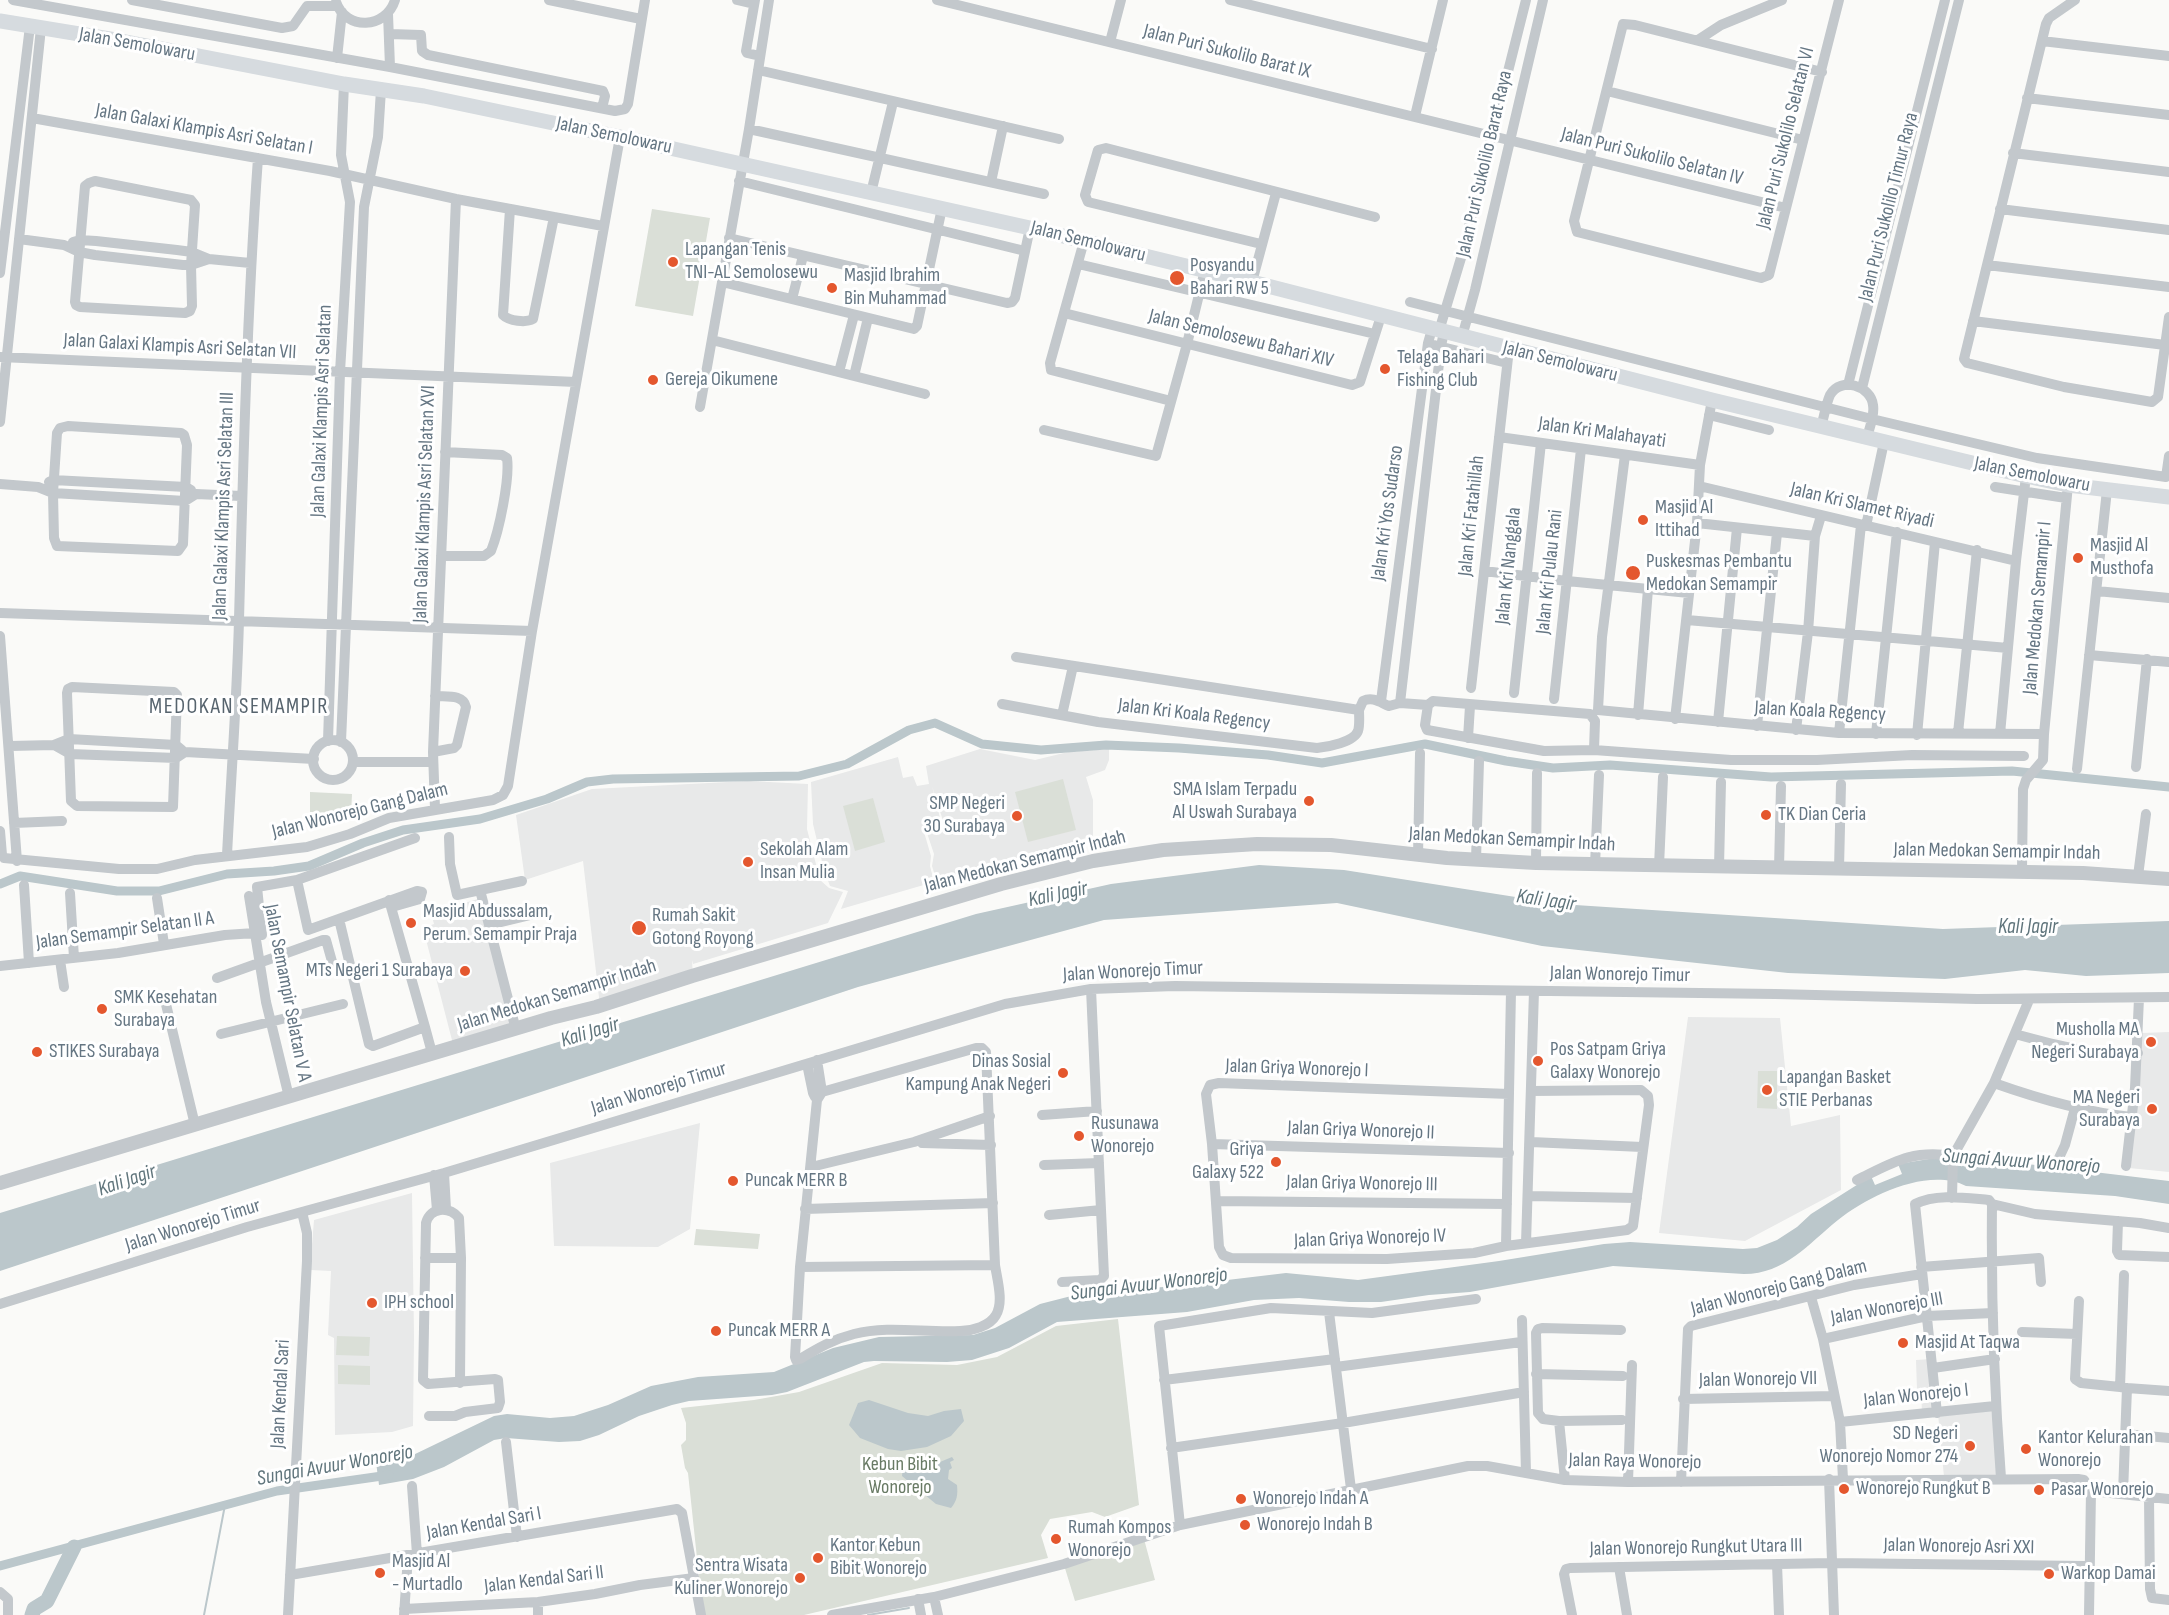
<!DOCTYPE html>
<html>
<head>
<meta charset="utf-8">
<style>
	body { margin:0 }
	canvas { display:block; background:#fafaf8 }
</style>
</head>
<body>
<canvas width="2169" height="1615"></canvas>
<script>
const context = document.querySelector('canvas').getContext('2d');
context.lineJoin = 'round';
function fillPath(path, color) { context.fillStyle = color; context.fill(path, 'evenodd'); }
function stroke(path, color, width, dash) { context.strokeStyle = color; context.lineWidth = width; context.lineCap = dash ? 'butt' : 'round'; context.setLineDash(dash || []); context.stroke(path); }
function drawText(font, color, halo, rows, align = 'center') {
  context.font = font + ' "Sofia Sans Condensed",sans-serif'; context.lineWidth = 6; context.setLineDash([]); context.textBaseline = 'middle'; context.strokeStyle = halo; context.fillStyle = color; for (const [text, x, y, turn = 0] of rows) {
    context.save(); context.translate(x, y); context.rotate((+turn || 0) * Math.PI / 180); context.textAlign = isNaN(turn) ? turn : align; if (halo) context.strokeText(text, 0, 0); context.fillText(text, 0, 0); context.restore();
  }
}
const built = new Path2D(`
	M980,749L1035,760L1068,752L1109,749V760L1105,770L1086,777L1093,800V836L937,882L932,866L934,854L927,833L945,827L932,786L942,826L924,832L931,856L930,866L934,882L841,909L848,891L830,886L824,870L813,824L811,782L898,757L903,778L913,776L917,786L929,784L926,766Z
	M748,781L808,784L807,829L820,880L829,888L843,892L828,923L693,964L692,960L693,977L600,1006L583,861L525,880L516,815L592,789Z
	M478,899L512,1027L453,1044L423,928L434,924L431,913Z
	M1688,1017L1780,1018L1791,1126L1840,1115L1841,1190L1745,1241L1659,1233Z
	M2169,1032V1172L2129,1168L2142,1033Z
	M700,1123L690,1229L658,1247L554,1246L550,1163Z
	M412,1193L414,1337L413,1426L392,1432L335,1435L334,1338L328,1335L331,1271L310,1270L314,1220Z
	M1931,1359L1935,1412L1922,1413L1921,1390H1917L1916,1360Z
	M1996,1407L2000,1477H1944L1938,1414Z`);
const green = new Path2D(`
	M652,209L710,218L693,316L635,306Z
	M1063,779L1076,830L1028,842L1015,792Z
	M310,792L352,794L351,814L310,812Z
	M873,798L885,842L855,851L843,806Z
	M1758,1071H1777V1109L1757,1108Z
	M696,1229L760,1234L758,1249L694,1245Z
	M1118,1319L1139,1505L1105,1517L1092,1512L1050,1519L1041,1535L1048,1558L804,1615H703L688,1473L685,1468L681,1445L686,1440V1423L681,1408L754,1400L799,1392L882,1363L957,1365L997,1357L1056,1326Z
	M337,1336L370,1337L369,1356L336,1355Z
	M338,1365L370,1366V1385L338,1384Z
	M1144,1539L1155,1580L1075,1601L1064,1565Z`);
const water = new Path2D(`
	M1259,865L1344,870L1560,904L1943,929L2169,921V973L2086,976L2025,970L1945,979L1788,973L1542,946L1337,903L1104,920L858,987L0,1271V1213L976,914L1111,884Z
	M1935,1158L1959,1164L1966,1159L1977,1158L2169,1181V1204L2115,1196L1966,1186C1927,1167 1869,1196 1838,1220C1808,1244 1785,1274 1744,1274L1613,1266L1470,1292L1429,1295L1381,1302H1349L1299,1298L1254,1300L1187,1312L1057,1322L1009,1348L972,1360L947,1362L874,1361L864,1362L787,1392L772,1395L689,1401L672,1405L639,1416L599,1435L580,1441L559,1442L506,1438L494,1440L444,1467L413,1479L379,1485L376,1462L411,1456L494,1416L507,1414L550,1418L574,1416L608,1405L651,1386L698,1377L774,1372L833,1348L879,1337L973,1335L995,1328L1040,1304L1083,1293L1177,1286L1286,1273L1358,1280L1499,1261L1604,1244L1630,1242L1743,1249L1757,1248L1777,1240L1797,1227L1811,1214L1871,1176L1875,1185L1902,1174L1898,1164Z
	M869,1400L908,1413L928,1416L944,1411L961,1409L964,1421L951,1436L927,1447L901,1451L888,1449L860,1438L849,1425L858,1403Z
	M952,1457L954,1460L950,1462L952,1468L949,1470L948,1479L957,1485C958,1495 957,1501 951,1508L936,1504L902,1476L903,1467H928Z`);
const stream = new Path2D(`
	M204,1615L225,1505
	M868,1615L909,1608`);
const canal = new Path2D(`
	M0,884L20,876L117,891H159L227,874L274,871L309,866L363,843L403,830L480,819L547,799L587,782L613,779L799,776L847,764L909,730L935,723L982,744L1041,750L1106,745L1179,748L1268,755L1322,763L1425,744L1506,761L1553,768L1610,765L1771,777L2012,771L2169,787
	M0,1566L277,1491L389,1475`);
const river = new Path2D(`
	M32,1615L34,1609L47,1601L74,1547`);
const minor = new Path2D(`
	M13,0L390,67L615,111L625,109L628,104L645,0
	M132,0L282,28L293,26L307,6H337
	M549,0L641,19
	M737,0L754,4
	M755,0L746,51L747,53L760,56
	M937,0L1786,208
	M1230,0L1432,49
	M2075,0L2049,18L2046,24L1964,359L1967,363L2064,387L2152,402L2158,397L2169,317
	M336,2C346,31 386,29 395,0
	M388,14L390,67
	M390,34L421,35L422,51L428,55L603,91L605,96L602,108
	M1698,40L1721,25L1782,0
	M2042,41L2169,56
	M1110,42L1121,0
	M337,58L342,12
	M758,70L1059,139
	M1822,72L1635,25L1623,24L1574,221L1577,232L1761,278L1769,275L1839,0
	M1607,91L1803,140
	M2027,98L2169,115
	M1415,116L1443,0
	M32,118L330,171L456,199L603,226
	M749,129L1044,194
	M2013,153L2169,172
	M95,181L191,200L195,205L191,265L192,306L190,311L185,313L80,307L76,305L75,302L85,186L89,183Z
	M739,181L1025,251
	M991,182L1003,126
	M871,193L893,102
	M510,209L503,315C509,321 526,323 533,319L554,217
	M2000,209L2169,230
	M729,238L1007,303L1012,302L1015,298L1030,228
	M19,239L64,245L79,252L95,255L183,265H191L209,259
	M1084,241L1050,363L1051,370L1171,401
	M73,242L80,240L96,241L177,250L192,252L209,259L250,263
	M1261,244L1088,202L1085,195L1098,150L1106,148L1375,217
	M1078,264L1375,334
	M1987,265L2169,287
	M0,273L30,26
	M722,282L914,329L917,326L942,208
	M1252,282L1276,193
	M792,299L803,256
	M1410,302L1872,419L2037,458L2166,477L2169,456
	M1064,313L1352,385L1360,382L1381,316
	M1973,321L2165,345
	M1439,331L1461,258L1526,0
	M1462,337L1475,290L1543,0
	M712,340L925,394
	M1434,345L1507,363
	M0,357L576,382
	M839,372L854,315
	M854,376L868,318
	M1848,385L1945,0
	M1862,388L1959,0
	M700,407L749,129L769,0
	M1709,415L1769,430
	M0,422L41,28
	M68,426L181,433L184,435L187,445L183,544L178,551L57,546L54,538L53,493L57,433L60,428Z
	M1821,427C1824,417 1826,404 1830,395C1841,376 1871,386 1873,405C1875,416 1869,428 1867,438
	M1044,430L1156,456L1187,344L1205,270
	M1499,437L1700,465
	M1625,455L1602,637L1598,710L1839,733L2044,734
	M49,482L53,480L186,487L191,490
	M0,484L38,487L53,493L185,501L196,494L241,496
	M1699,486L2016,561
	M1995,487L2066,498
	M1697,523L1815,536L1821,516
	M1866,526L1884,442
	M441,556H484L491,551C499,531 510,479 507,458L502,455L445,452
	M1484,571L1567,581L1689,593
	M2097,591L2169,598
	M0,613L532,631
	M1687,620L2008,648
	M0,636L17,861
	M2089,655L2169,662
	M1016,657L1359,710L1363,701C1373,696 1381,703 1389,706L1400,703L1428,705
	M72,687L174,692L177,695L173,807L77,806L71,801L67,693L68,689Z
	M1471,688L1509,349
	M1514,693L1541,443
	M1554,699L1581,449
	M1381,701L1428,343L1432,329
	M1400,703L1441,346L1444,332
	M1002,704L1098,722L1317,748C1328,747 1354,742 1358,731C1360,725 1359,716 1359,710
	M1062,715L1073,666
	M1638,715L1648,589
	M1675,719L1697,523L1700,465L1712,400
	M1718,722L1737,528
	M1757,726L1777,533
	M1796,730L1808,632L1815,536
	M1839,733L1861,525
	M1958,733L1977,550
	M1876,734L1897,532
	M2000,734L2016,561L2026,476
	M1917,735L1935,542
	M1468,738L1470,706
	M313 760a20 20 0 1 1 40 0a20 20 0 1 1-40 0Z
	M328,741L340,372L350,202L341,155L344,84
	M341,742L364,207L378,137L381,90
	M54,745L70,754L176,758L185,752L314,759
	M10,746L54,745L69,739L176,745L182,750
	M1594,750L1595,721L1590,714L1433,701L1428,705L1425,725L1427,730L1544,751L1594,750L1731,760H1817L1912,755L2024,756
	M433,752L454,748L457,745L466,707C463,694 447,697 435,696
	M353,762H433
	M2136,767L2147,659
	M2077,769L2107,490
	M435,809L433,752L456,199
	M14,823L62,821
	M0,831L2,855L4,858L119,869H157L195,860L307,847L350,834L389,818L493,800L503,795L508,786L532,631L620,137
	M449,837L450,864L457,895L522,881
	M227,855C231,777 237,698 239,620C243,466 247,312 258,158
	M1418,856L1420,753
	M1476,860L1479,761
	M1536,863L1537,773
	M1595,865L1599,775
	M1659,866L1663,777
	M1719,867L1721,782
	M1779,868L1781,786
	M1839,869L1841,784
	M2022,871L2023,789L2026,780L2043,760L2044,734L2068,485
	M2138,876L2146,814
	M297,880L308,930L417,891L422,892L420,899L392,907
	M24,885L29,963
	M480,890L516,1030
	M70,893L74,958
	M249,896L266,1002L289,1097
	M157,898L164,944
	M339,919L369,1044L373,1046L425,1027L389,900
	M489,925L543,912
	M262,935L257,887L297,880L415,838
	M60,960L64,987
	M0,966L118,953L225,935L255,933
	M217,978L323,940H326L333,965
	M164,996L195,1125
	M425,1027L432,1053
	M221,1034L343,1004
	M2015,1034C2055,1045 2095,1056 2138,1053
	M807,1064L813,1093L815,1097
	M1994,1083C2039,1099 2084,1112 2131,1117
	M813,1093L822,1092L976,1048H982L986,1052L995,1265C997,1279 1004,1302 996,1315C990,1326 972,1331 960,1331C925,1333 888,1325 854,1334C834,1339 818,1348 800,1359L796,1360L795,1357L800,1267L817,1100L822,1092L817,1060
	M1509,1094L1219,1083L1210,1085L1206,1094L1212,1144L1219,1247L1223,1255L1231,1258L1387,1259L1474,1253L1506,1246L1627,1230L1633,1226L1649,1105L1648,1096L1641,1090L1531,1091
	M1042,1115L1097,1111
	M1531,1142L1642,1147
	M922,1143L991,1145
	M1212,1144L1509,1153
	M2058,1160L2065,1145L2075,1108
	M1044,1165L1099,1163
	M2126,1166L2135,1088L2139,998
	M811,1167L914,1142L990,1116
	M444,1173L446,1209
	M434,1175L437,1210
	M1857,1180C1892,1163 1912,1149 1953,1156
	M1529,1196L1637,1198
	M1952,1198L1953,1156L1994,1083L2029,1000
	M1217,1201L1507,1204
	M1992,1204L2035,1214L2140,1223L2169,1228
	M805,1209L993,1203
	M1049,1215L1101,1210
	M2118,1221L2117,1251L2119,1255L2169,1257
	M1526,1243L1534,991
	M1506,1246L1511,991
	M425,1258H461
	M800,1267L995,1265
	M1921,1267L2039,1258L2041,1282
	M1062,1282L1100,1280L1104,1276L1091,989
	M1811,1297L1823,1339L1840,1422L1843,1479
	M2079,1301L2075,1379L2081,1383L2120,1387
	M0,1304L247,1227L444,1173L1005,1004L1091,989L1175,986L1775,994L1977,999L2169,997
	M1329,1312L1351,1489
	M1522,1320L1526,1473
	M2022,1332L2077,1334
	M1823,1339L1927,1316L1993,1313
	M1336,1367L1521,1342
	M1933,1368L1995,1359
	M1536,1374L1623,1376
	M1164,1380L1335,1359
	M2127,1388L2169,1391
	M1683,1399L1834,1396
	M1937,1413L1915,1204C1937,1193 1966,1198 1989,1200L1992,1204C1991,1296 1994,1387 2001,1478
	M429,1416H455L465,1412L498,1408L500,1402L498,1380L495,1379L428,1384L423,1380L426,1223C430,1207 449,1206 459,1218L461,1258L460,1383
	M1559,1421L1622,1420
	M1840,1422L1995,1406
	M2125,1434L2169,1438
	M506,1442L517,1537
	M1171,1448L1343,1423L1524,1392
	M1829,1479L1834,1615
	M1565,1480L1559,1421L1543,1419L1538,1413L1536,1333L1538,1329L1542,1328L1621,1330
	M1628,1482L1632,1365
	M1681,1482L1688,1329L1691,1326L1854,1285L1922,1274
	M412,1486L417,1554
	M2091,1491L2169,1499
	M2123,1493L2127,1388L2120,1387L2124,1275
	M2149,1497L2150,1589L2152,1598L2169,1600
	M1180,1525L1159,1326L1271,1308L1372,1313L1476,1299
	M1777,1564L1779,1615
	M1619,1567L1627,1615
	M290,1575L677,1509L682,1513L701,1615
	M0,1592L8,1599V1615
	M934,1597L938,1615
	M918,1599L921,1615
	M538,1602V1615
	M404,1609L538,1602L595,1594L640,1585L694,1578
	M288,1615L307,1261V1233L302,1212
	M404,1615L408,1556
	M832,1615L934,1597L1064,1564L1180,1525L1468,1466H1487L1565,1480L1628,1482L2078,1479L2084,1480L2091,1491
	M1572,1615L1564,1574L1566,1569L1570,1568L1831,1563L2086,1566
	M2089,1615L2091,1491`);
const tertiary = new Path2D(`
	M0,1183L551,1018L596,1007L692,976L1001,884L1093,861L1163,850L1257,844L1331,845L1447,858L1536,863L2083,873L2169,879`);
const secondary = new Path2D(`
	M0,21L116,40L344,84L424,96L620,137L1030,228L1252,282L1712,400L2026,476L2068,485L2169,497`);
const markers = [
	[673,262,6,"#e4572e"],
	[1177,278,8,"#e4572e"],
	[832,288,6,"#e4572e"],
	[1385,369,6,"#e4572e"],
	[653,380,6,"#e4572e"],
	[1643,520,6,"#e4572e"],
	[2078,558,6,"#e4572e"],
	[1633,573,8,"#e4572e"],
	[1309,801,6,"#e4572e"],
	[1766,815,6,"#e4572e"],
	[1017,816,6,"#e4572e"],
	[748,862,6,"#e4572e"],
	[411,923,6,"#e4572e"],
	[639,928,8,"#e4572e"],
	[465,971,6,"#e4572e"],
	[102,1009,6,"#e4572e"],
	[2151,1042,6,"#e4572e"],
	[37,1052,6,"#e4572e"],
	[1538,1061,6,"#e4572e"],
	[1063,1073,6,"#e4572e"],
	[1767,1090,6,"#e4572e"],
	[2152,1109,6,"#e4572e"],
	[1079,1136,6,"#e4572e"],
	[1276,1162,6,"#e4572e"],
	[733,1181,6,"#e4572e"],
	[372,1303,6,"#e4572e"],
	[716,1331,6,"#e4572e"],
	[1903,1343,6,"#e4572e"],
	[1970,1446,6,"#e4572e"],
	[2026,1449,6,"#e4572e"],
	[1844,1489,6,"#e4572e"],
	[2039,1490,6,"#e4572e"],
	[1241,1499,6,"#e4572e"],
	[1245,1525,6,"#e4572e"],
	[1056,1539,6,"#e4572e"],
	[818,1558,6,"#e4572e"],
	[380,1573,6,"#e4572e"],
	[2049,1574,6,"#e4572e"],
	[800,1578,6,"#e4572e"]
];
const streetNames = [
	["Jalan Semolowaru",137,45,10],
	["Jalan Puri Sukolilo Barat IX",1227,52,14],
	["Jalan Galaxi Klampis Asri Selatan I",204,130,10],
	["Jalan Semolowaru",614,136,12],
	["Jalan Puri Sukolilo Selatan VI",1786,138,-76],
	["Jalan Puri Sukolilo Selatan IV",1652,157,14],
	["Jalan Puri Sukolilo Barat Raya",1485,164,-77],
	["Jalan Puri Sukolilo Timur Raya",1889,207,-76],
	["Jalan Semolowaru",1088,242,14],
	["Jalan Semolosewu Bahari XIV",1241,339,14],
	["Jalan Galaxi Klampis Asri Selatan VII",180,347,3],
	["Jalan Semolowaru",1560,362,14],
	["Jalan Galaxi Klampis Asri Selatan",322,411,-88],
	["Jalan Kri Malahayati",1602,433,8],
	["Jalan Semolowaru",2032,475,11],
	["Jalan Galaxi Klampis Asri Selatan XVI",425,504,-88],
	["Jalan Galaxi Klampis Asri Selatan III",224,506,-88],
	["Jalan Kri Slamet Riyadi",1862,506,13],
	["Jalan Kri Yos Sudarso",1388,513,-82],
	["Jalan Kri Fatahillah",1472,516,-84],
	["Jalan Kri Nanggala",1509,566,-84],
	["Jalan Kri Pulau Rani",1550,572,-84],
	["Jalan Medokan Semampir I",2038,608,-85],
	["Jalan Koala Regency",1820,712,3],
	["Jalan Kri Koala Regency",1194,715,7],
	["Jalan Wonorejo Gang Dalam",360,811,-14],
	["Jalan Medokan Semampir Indah",1512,840,3],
	["Jalan Medokan Semampir Indah",1997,852,1],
	["Jalan Medokan Semampir Indah",1025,862,-14],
	["Jalan Semampir Selatan II A",125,931,-8],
	["Jalan Wonorejo Timur",1133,972,-3],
	["Jalan Wonorejo Timur",1620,975,1],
	["Jalan Semampir Selatan V A",287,993,79],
	["Jalan Medokan Semampir Indah",557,996,-17],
	["Jalan Griya Wonorejo I",1297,1069,2],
	["Jalan Wonorejo Timur",659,1089,-17],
	["Jalan Griya Wonorejo II",1361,1131,2],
	["Jalan Griya Wonorejo III",1362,1184,1],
	["Jalan Wonorejo Timur",193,1226,-17],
	["Jalan Griya Wonorejo IV",1370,1239,-2],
	["Jalan Wonorejo Gang Dalam",1779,1288,-14],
	["Jalan Wonorejo III",1887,1309,-10],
	["Jalan Wonorejo VII",1758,1380,-1],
	["Jalan Kendal Sari",281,1394,-87],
	["Jalan Wonorejo I",1916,1396,-6],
	["Jalan Raya Wonorejo",1635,1462,1],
	["Jalan Kendal Sari I",484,1524,-10],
	["Jalan Wonorejo Asri XXI",1959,1547,1],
	["Jalan Wonorejo Rungkut Utara III",1696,1548,-1],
	["Jalan Kendal Sari II",544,1580,-7]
];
const poiNames = [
	["Lapangan Tenis",685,250],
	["TNI-AL Semolosewu",685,273],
	["Posyandu",1190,266],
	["Bahari RW 5",1190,289],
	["Masjid Ibrahim",844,276],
	["Bin Muhammad",844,299],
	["Telaga Bahari",1397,358],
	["Fishing Club",1397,381],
	["Gereja Oikumene",665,380],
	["Masjid Al",1655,508],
	["Ittihad",1655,531],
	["Masjid Al",2090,546],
	["Musthofa",2090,569],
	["Puskesmas Pembantu",1646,562],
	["Medokan Semampir",1646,585],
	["SMA Islam Terpadu",1297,790,"right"],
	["Al Uswah Surabaya",1297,813,"right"],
	["SMP Negeri",1005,804,"right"],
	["30 Surabaya",1005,827,"right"],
	["TK Dian Ceria",1778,815],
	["Sekolah Alam",760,850],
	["Insan Mulia",760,873],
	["Masjid Abdussalam,",423,912],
	["Perum. Semampir Praja",423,935],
	["Rumah Sakit",652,916],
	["Gotong Royong",652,939],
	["MTs Negeri 1 Surabaya",453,971,"right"],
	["SMK Kesehatan",114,998],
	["Surabaya",114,1021],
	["Musholla MA",2139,1030,"right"],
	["Negeri Surabaya",2139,1053,"right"],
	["Pos Satpam Griya",1550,1050],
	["Galaxy Wonorejo",1550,1073],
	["STIKES Surabaya",49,1052],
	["Dinas Sosial",1051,1062,"right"],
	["Kampung Anak Negeri",1051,1085,"right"],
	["Lapangan Basket",1779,1078],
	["STIE Perbanas",1779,1101],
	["MA Negeri",2140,1098,"right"],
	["Surabaya",2140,1121,"right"],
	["Rusunawa",1091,1124],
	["Wonorejo",1091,1147],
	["Griya",1264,1150,"right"],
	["Galaxy 522",1264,1173,"right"],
	["Puncak MERR B",745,1181],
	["IPH school",384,1303],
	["Puncak MERR A",728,1331],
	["Masjid At Taqwa",1915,1343],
	["SD Negeri",1958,1434,"right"],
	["Wonorejo Nomor 274",1958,1457,"right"],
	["Kantor Kelurahan",2038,1438],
	["Wonorejo",2038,1461],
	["Wonorejo Rungkut B",1856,1489],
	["Pasar Wonorejo",2051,1490],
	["Wonorejo Indah A",1253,1499],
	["Wonorejo Indah B",1257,1525],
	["Rumah Kompos",1068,1528],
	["Wonorejo",1068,1551],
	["Kantor Kebun",830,1546],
	["Bibit Wonorejo",830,1569],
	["Masjid Al",392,1562],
	["- Murtadlo",392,1585],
	["Sentra Wisata",788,1566,"right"],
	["Kuliner Wonorejo",788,1589,"right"],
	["Warkop Damai",2061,1574]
];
const parkNames = [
	["Kebun Bibit",900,1465],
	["Wonorejo",900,1488]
];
const waterNames = [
	["Kali Jagir",1058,895,-12],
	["Kali Jagir",1546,901,8],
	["Kali Jagir",2028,928],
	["Kali Jagir",590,1033,-17],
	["Sungai Avuur Wonorejo",2021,1162,4],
	["Kali Jagir",127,1181,-19],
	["Sungai Avuur Wonorejo",1149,1285,-7],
	["Sungai Avuur Wonorejo",335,1466,-10]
];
const quarterNames = [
	["MEDOKAN SEMAMPIR",239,707]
];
fillPath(built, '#e8e9e9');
fillPath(green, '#dadfd7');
fillPath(water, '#bbc7cb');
stroke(stream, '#bbc7cb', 2);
stroke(canal, '#bbc7cb', 9);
stroke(river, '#bbc7cb', 15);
stroke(minor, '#c3c8cc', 10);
stroke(tertiary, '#c3c8cc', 14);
stroke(secondary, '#d6dbdf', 15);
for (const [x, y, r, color] of markers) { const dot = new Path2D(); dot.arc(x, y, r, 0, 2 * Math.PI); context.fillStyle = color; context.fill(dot); stroke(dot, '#fff', 2); }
drawText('20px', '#657683', '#fff', streetNames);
drawText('20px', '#657683', '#fff', poiNames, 'left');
drawText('20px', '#687a64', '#fff', parkNames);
drawText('italic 21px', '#60757c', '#fff', waterNames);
context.letterSpacing = '1.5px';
drawText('22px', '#57646e', '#fff', quarterNames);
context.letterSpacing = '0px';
</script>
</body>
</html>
